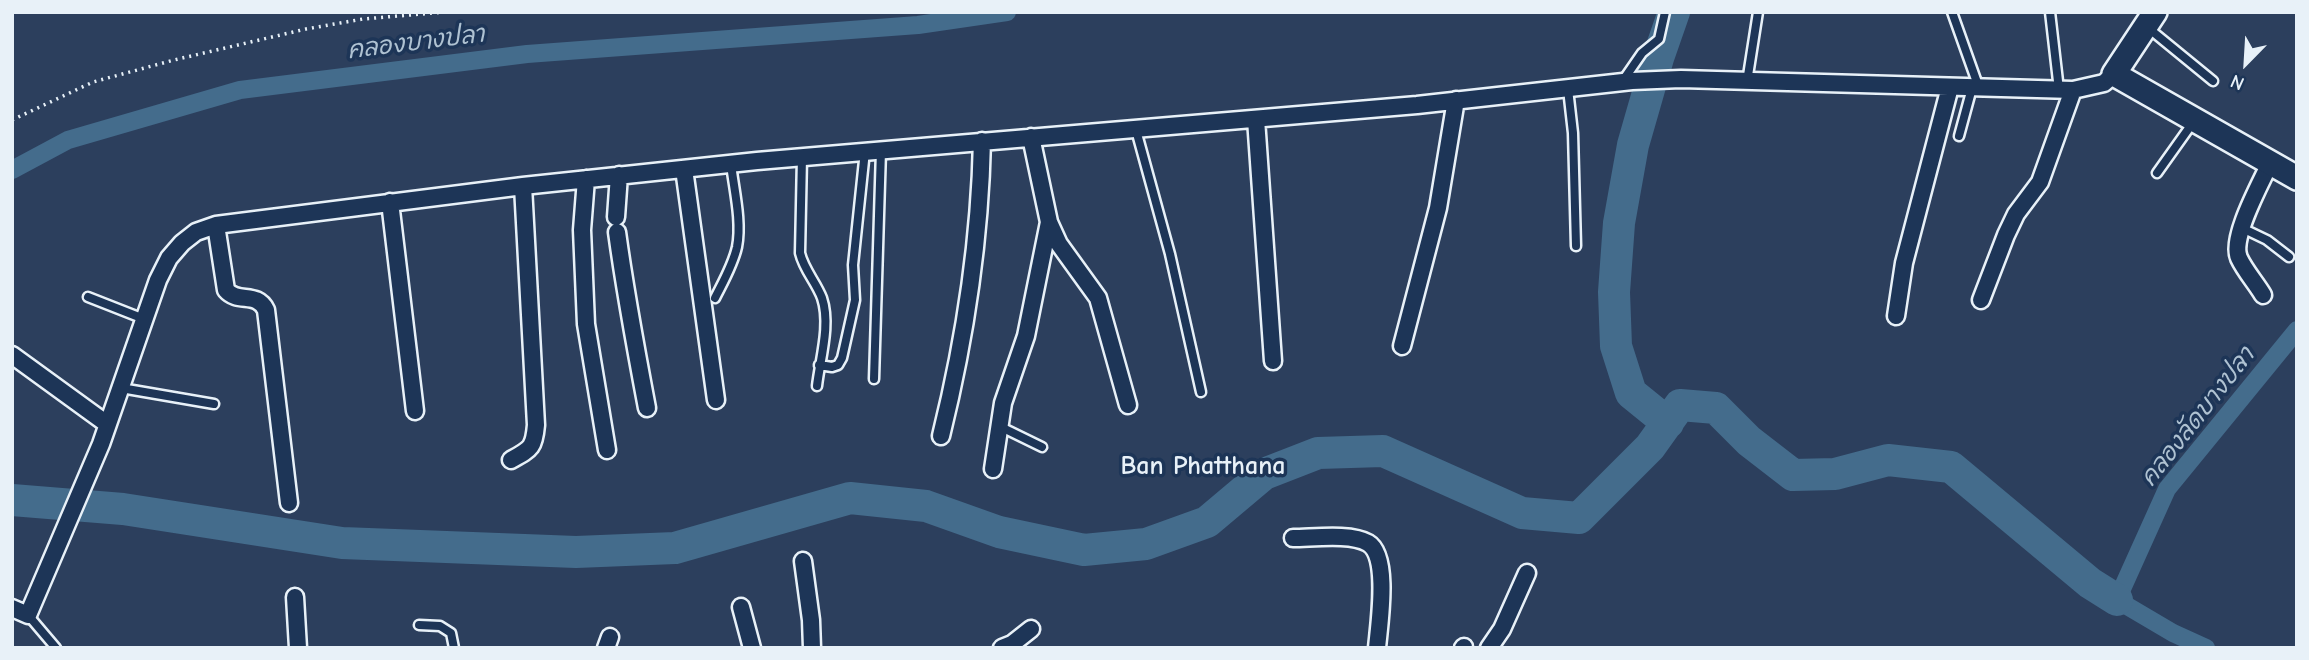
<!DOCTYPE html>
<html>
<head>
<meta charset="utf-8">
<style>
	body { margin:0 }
	#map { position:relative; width:2309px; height:660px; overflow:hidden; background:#2c3f5d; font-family:"Comic Neue",sans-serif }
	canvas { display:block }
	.frame { position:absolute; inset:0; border:14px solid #e8f1f8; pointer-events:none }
	.north { position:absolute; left:2211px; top:28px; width:70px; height:70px; -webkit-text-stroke:5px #1d3557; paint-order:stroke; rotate:204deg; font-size:19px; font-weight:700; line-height:28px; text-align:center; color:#e8f1f8 }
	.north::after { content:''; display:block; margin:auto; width:24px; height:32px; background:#e8f1f8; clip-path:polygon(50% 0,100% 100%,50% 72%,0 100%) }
</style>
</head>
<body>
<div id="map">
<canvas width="2309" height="660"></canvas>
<div class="frame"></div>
<div class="north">N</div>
</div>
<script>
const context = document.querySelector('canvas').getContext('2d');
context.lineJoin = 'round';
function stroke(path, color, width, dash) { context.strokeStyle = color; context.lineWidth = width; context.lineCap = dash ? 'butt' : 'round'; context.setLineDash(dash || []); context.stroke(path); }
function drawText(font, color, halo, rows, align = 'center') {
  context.font = font + ' "Comic Neue","Playpen Sans Thai",sans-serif'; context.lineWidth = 7; context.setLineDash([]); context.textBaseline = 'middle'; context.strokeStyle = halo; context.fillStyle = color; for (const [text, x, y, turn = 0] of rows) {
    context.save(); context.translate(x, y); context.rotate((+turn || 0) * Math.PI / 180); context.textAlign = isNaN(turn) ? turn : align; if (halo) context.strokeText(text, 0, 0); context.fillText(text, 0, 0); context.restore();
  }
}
const canal = new Path2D(`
	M12,170L68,140L240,90L527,54L918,25L1007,12
	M2206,648L2173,633L2117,600L2167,489L2297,330`);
const river = new Path2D(`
	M1668,423L1631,393L1616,346L1614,292L1619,223L1633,145L1658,58L1674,12
	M12,500L123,509L342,543L576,552L675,548L850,498L926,506L999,532L1084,550L1146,544L1207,522L1264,474L1318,453L1383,451L1522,513L1579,518L1650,447L1680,405L1716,408L1749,441L1793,475L1835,474L1888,460L1951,467L2090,583L2117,600`);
const path = new Path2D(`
	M12,120L93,82L174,60L306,29L363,19L445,12`);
const lane = new Path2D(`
	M1952,12L1979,88
	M2050,12L2059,90
	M2147,27L2213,81
	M1622,82L1642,53L1659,39L1665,12
	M1747,82L1758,12
	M1568,89L1573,133L1576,246
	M1136,130L1170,254L1201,392
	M1959,136L1972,88
	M802,157L800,253C804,270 816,282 822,298C831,325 820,359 817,386
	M2157,173L2194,121
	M2242,228L2267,240L2289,257
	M88,297L144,319
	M715,298C723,282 733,265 737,247C742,221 734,190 731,164
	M819,365L832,367L838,365L842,358L855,300L853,265L865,151
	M874,379L881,150
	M121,388L214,404
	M999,426L1042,447
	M28,615L56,648
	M419,625L440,626L451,633L454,648`);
const street = new Path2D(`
	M1256,119L1273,361
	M1031,137L1049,222L1059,244L1098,298L1128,405
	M684,169L716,400
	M586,179L582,230L586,324L607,450
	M390,202L415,411
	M616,217L619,175
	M216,225L226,290C238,304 257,291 266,310L289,503
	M617,232C625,291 636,350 647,408
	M2263,295C2256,283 2245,271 2239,258C2230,238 2261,183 2270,163
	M1981,300L2006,235L2016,214L2040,182L2073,90
	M1896,316L1904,263L1950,87
	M1402,346L1438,208L1456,100
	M12,355L107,424
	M941,436C965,339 980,240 982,141
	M511,460C531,449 534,448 536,425L523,186
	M993,469L1003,403L1026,336L1049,222
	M1293,538C1313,538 1351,533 1368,543C1390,556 1379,625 1377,648
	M803,561L811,620L812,648
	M295,597L298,648
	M741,607L752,648
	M12,608L28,615L101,444L158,280L169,258L182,243L196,232L216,225L523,186L757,161L1417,105L1632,81L1681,79L2073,90L2104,83L2114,74
	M606,648L610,637
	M1002,648L1012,644L1031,629
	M1463,648L1464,647
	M1489,648L1502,629L1527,573`);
const secondary = new Path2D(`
	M2155,12L2114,74L2297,178`);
const waterNames = [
	["คลองบางปลา",416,43,-7],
	["คลองลัดบางปลา",2198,417,-52]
];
const quarterNames = [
	["Ban Phatthana",1203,467]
];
stroke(canal, '#446c8c', 18);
stroke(river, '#446c8c', 32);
stroke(lane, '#e8f1f8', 13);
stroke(street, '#e8f1f8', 21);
stroke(secondary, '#e8f1f8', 28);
stroke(path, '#e8f1f8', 3.5, [2, 5]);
stroke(lane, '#1d3557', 8);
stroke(street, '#1d3557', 16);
stroke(secondary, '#1d3557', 23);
drawText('italic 24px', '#afc2d2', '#1d3557', waterNames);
drawText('bold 26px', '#e8f1f8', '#1d3557', quarterNames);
</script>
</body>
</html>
